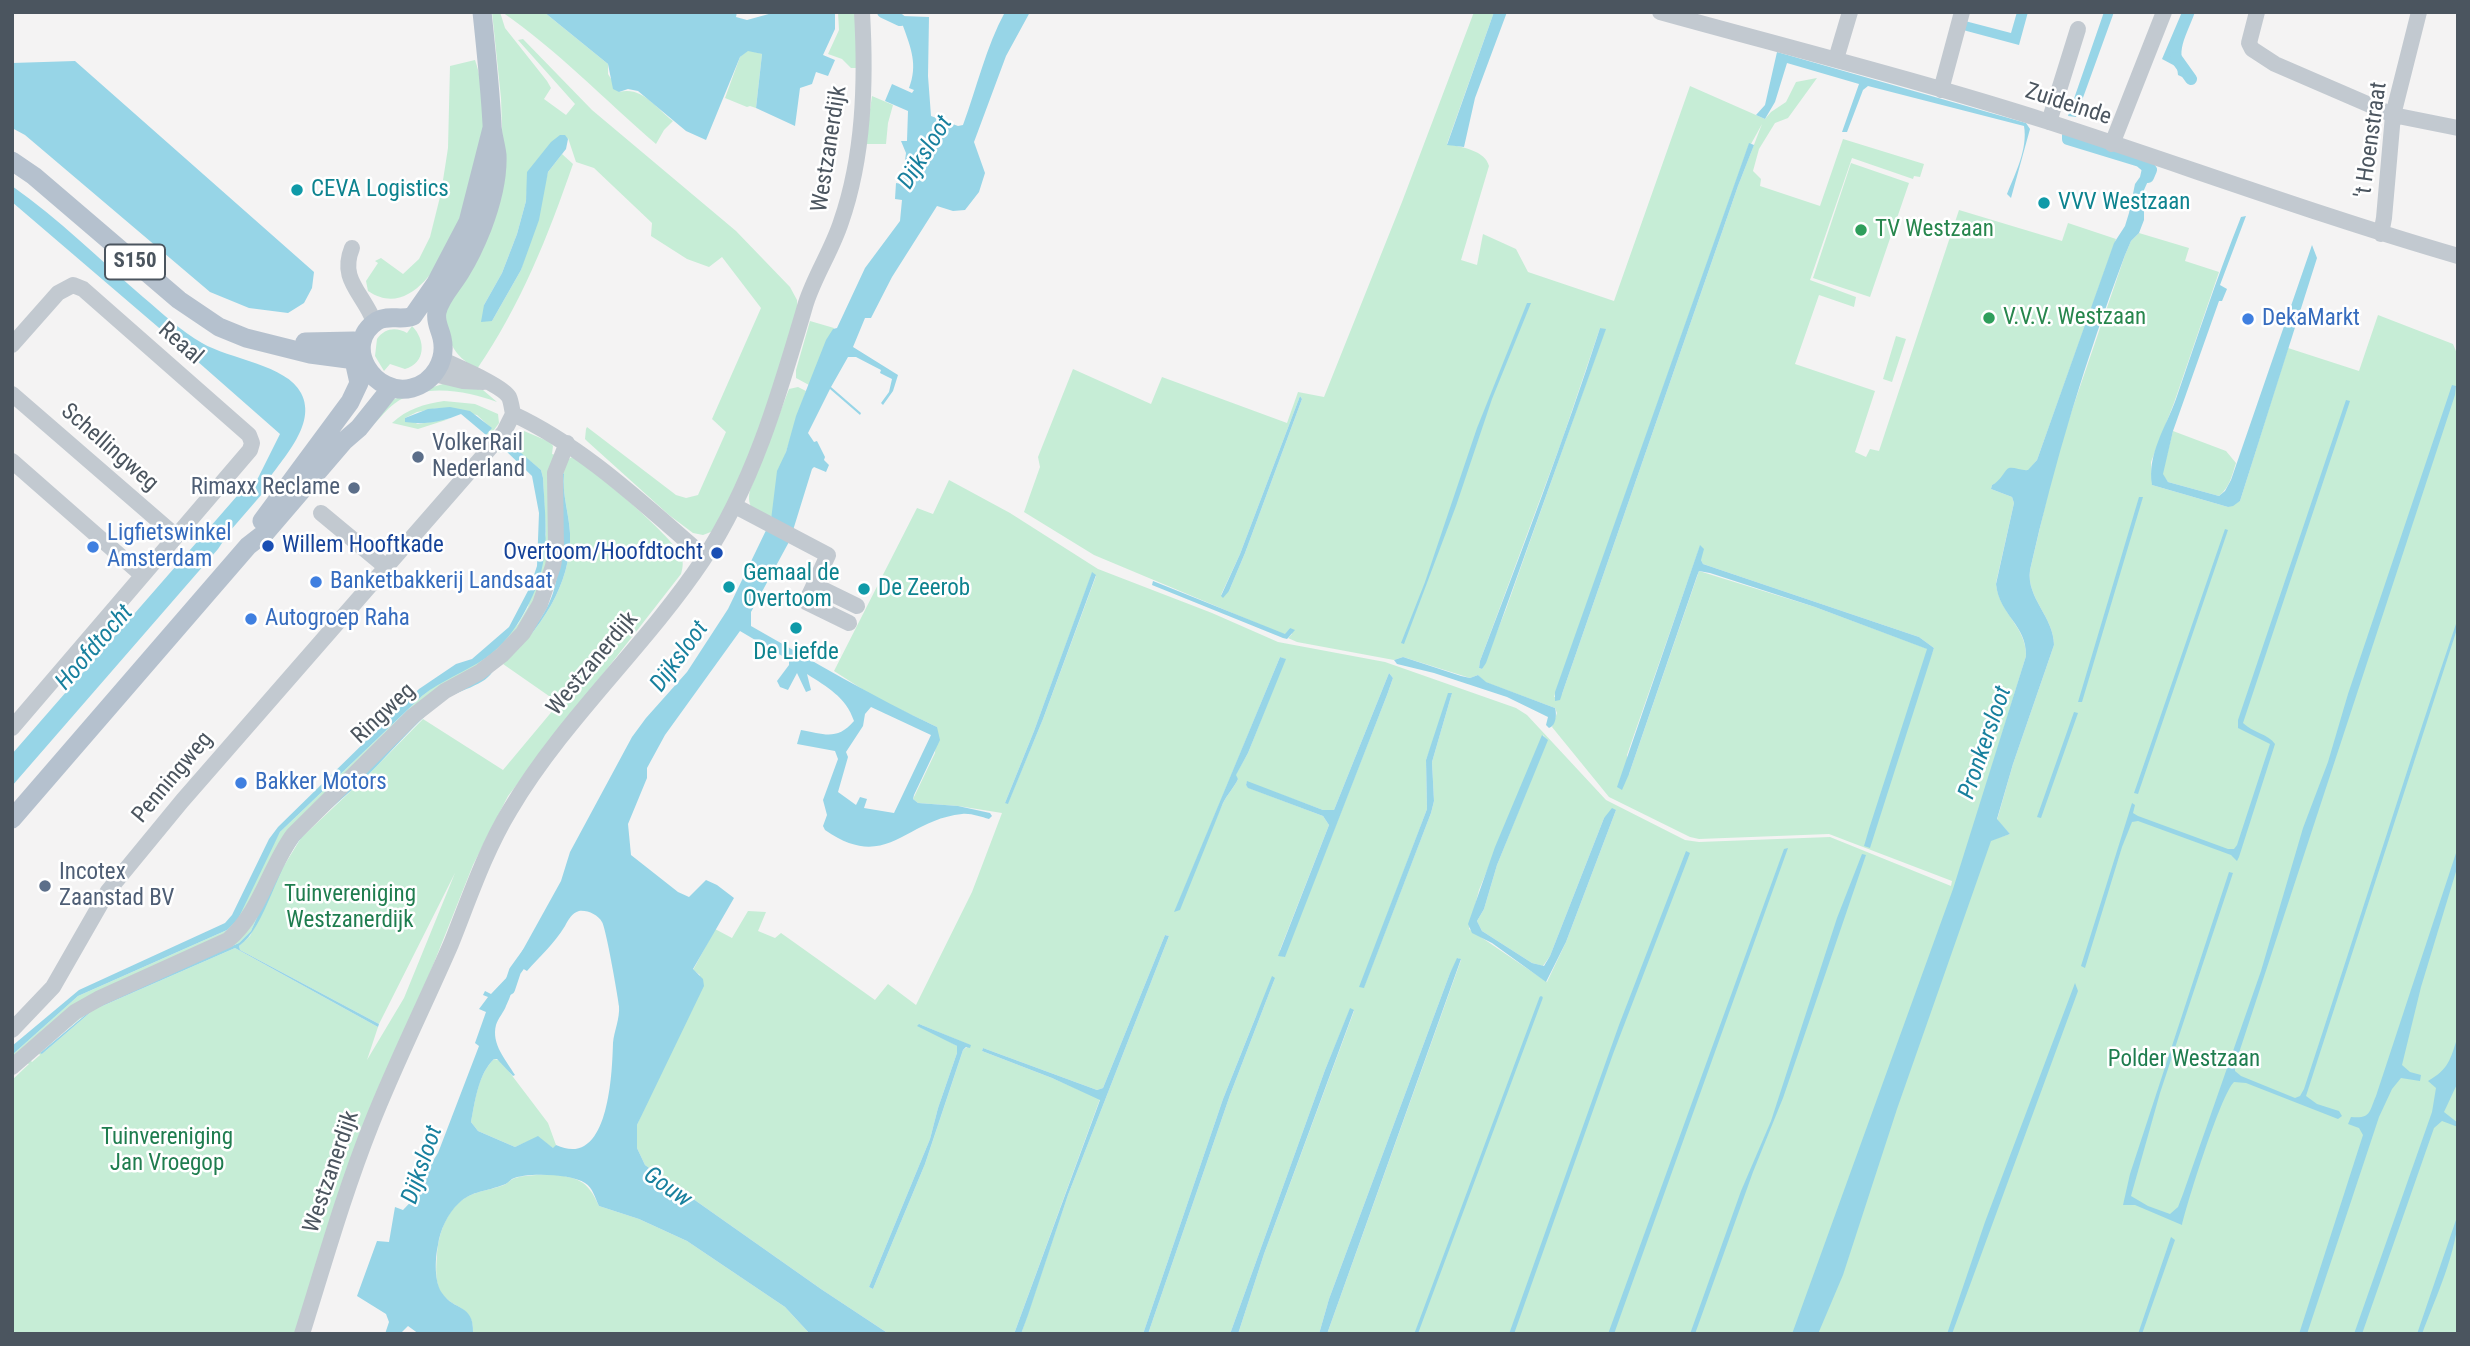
<!DOCTYPE html>
<html>
<head>
<meta charset="utf-8">
<style>
	body { margin:0 }
	#map { position:relative; width:2470px; height:1346px; overflow:hidden; background:#f4f3f3; font-family:"Roboto Condensed",sans-serif }
	canvas { display:block }
	.frame { position:absolute; inset:0; border:14px solid #4b555f; pointer-events:none }
</style>
</head>
<body>
<div id="map">
<canvas width="2470" height="1346"></canvas>
<div class="frame"></div>
</div>
<script>
const context = document.querySelector('canvas').getContext('2d');
context.lineJoin = 'round';
function fillPath(path, color) { context.fillStyle = color; context.fill(path, 'evenodd'); }
function stroke(path, color, width, dash) { context.strokeStyle = color; context.lineWidth = width; context.lineCap = dash ? 'butt' : 'round'; context.setLineDash(dash || []); context.stroke(path); }
function drawText(font, color, halo, rows, align = 'center') {
  context.font = font + ' "Roboto Condensed",sans-serif'; context.lineWidth = 5; context.setLineDash([]); context.textBaseline = 'middle'; context.strokeStyle = halo; context.fillStyle = color; for (const [text, x, y, turn = 0] of rows) {
    context.save(); context.translate(x, y); context.rotate((+turn || 0) * Math.PI / 180); context.textAlign = isNaN(turn) ? turn : align; if (halo) context.strokeText(text, 0, 0); context.fillText(text, 0, 0); context.restore();
  }
}
const green = new Path2D(`
	M492,12H500L505,28L547,81L551,88L544,99L566,115L575,104L518,40L523,39L592,110L736,231L790,287L797,300L798,314L761,428L716,530L703,535L693,533L669,515L588,442L585,439L586,429L587,427L676,495L686,498L698,495L726,432L712,419L761,308L722,257L709,267L687,259L651,236L652,223L594,168L576,162L568,138L528,180L526,201L517,234L502,273L484,305L492,321L521,270L548,172L562,154L573,164C548,236 521,305 477,369C452,355 446,339 446,312L503,156L501,98Z
	M502,12H544L608,64V74L619,92C642,86 655,107 673,121L664,130L656,144C605,100 557,50 502,12Z
	M838,12H857V68H851L842,59L828,54L839,30Z
	M1474,12H1494L1447,144C1461,147 1485,150 1489,166L1461,260L1477,265L1483,234L1516,249L1528,272L1614,301L1690,86L1765,119L1771,112L1786,102L1796,82L1817,78L1788,118L1775,123L1759,149L1753,171L1761,179L1760,186L1820,206L1843,139L1924,164L1920,177L1914,176L1913,179L1852,158L1810,280L1856,297L1854,307L1819,295L1795,364L1875,391L1855,452L1866,457L1870,449L1879,451L1959,210L2062,241L2068,223L2116,239L2037,460L2029,470L2022,471L1992,485L1991,489L2012,497L2014,503L1996,583C1998,612 2027,627 2026,656L1967,848L2010,834L1997,820L2013,764L2054,645C2054,617 2026,598 2030,570L2056,459L2072,410L2125,255L2131,241L2139,233L2189,248L2185,261L2219,272L2174,403L2151,462L2152,485L2228,507L2240,501L2288,348L2359,371L2378,315L2453,344L2458,356V1334H1327L1461,960L1458,958L1450,973L1329,1299L1319,1334H1238L1264,1254L1354,1011L1350,1009L1325,1070L1230,1334H1148L1230,1095L1275,978L1256,1016L1223,1099L1143,1334H1021L1068,1195L1169,936L1165,935L1103,1088L1097,1090L983,1048L982,1051L1052,1078L1100,1099L1014,1334H889L821,1289L645,1165L637,1148V1125L700,975L693,970L715,929L732,938L748,911L766,912L758,931L775,938L781,933L875,1000L888,984L916,1005L972,892L1002,813L958,806L918,803L913,799L935,753L937,727L876,698L834,671L917,508L933,514L949,480L1010,513L1098,569L1212,613L1278,642L1385,662L1516,708L1527,715L1606,800L1685,840L1699,842L1830,837L1951,886L1952,881L1829,834L1699,839L1690,837L1609,797L1552,727L1557,713L1555,708L1485,682L1478,675L1470,678L1403,657L1394,660L1297,642L1288,638L1292,634L1290,628L1285,635L1094,555L1024,512L1040,467L1038,457L1073,369L1151,404L1162,377L1287,423L1298,392L1324,397L1402,202ZM1762,124L1738,186L1562,694L1554,697L1749,144H1751ZM1600,328L1605,330L1506,609L1482,669L1479,668L1480,661L1561,443ZM1300,396L1302,399L1245,553L1229,591L1221,595L1240,554ZM1700,546L1701,560L1703,564L1919,637L1934,648L1894,755L1928,649L1815,607L1699,571L1629,774L1627,755ZM1092,573L1096,576L1043,719L1008,803H1005L1034,731ZM1280,657L1285,659L1248,753L1235,776L1238,779C1235,786 1227,795 1223,803L1175,911ZM1389,673L1393,678L1387,695L1284,957L1280,950L1329,825L1323,816L1249,788L1246,785L1247,782L1323,810H1334ZM1452,693L1432,762L1434,801L1431,813L1364,987H1360L1427,809L1426,760ZM1543,735L1547,740L1497,865L1484,909L1477,921L1482,931L1532,963L1543,966L1550,956L1604,818L1616,810L1566,942L1547,982L1469,929L1479,890ZM919,1024L970,1045L963,1050L925,1164L873,1289L869,1287L930,1139L938,1108L957,1053V1046Z
	M748,50L762,54L756,108L750,106L747,107L725,98L740,57Z
	M475,60C484,86 487,123 482,150C474,192 430,333 368,291L366,281L378,263L375,261L381,258L403,274L419,259L430,237L441,193L448,148L450,66Z
	M872,96L893,105L888,123L886,144H865Z
	M1851,163L1909,183L1870,297L1813,278Z
	M810,321L834,328L809,385L796,378V370Z
	M412,326C426,340 426,363 405,369L390,364L384,371L375,356L377,339C385,328 396,327 407,333Z
	M1896,336L1906,339L1892,382L1883,379Z
	M446,383L483,390L497,402C468,391 422,382 394,404C387,409 381,417 374,424L388,401Z
	M798,387L806,391L786,452L771,520C755,514 746,508 750,490L789,389Z
	M444,401L475,404L498,414L499,423L489,437L486,435L491,428L477,415L438,408L417,412L405,418L418,424L449,419L418,429L392,423C407,409 424,404 444,401Z
	M524,431L550,442L553,446L552,454L556,455L548,574L516,637L295,829L238,928L104,993L12,1063V1055L78,996L227,930L280,832L422,696L437,684L486,658L518,624L528,607L546,534L543,478L541,470L513,447L506,451L503,448L499,453L496,450L504,442L507,444L515,435Z
	M2173,431L2226,451L2236,463C2232,475 2230,487 2219,496L2168,482L2162,474Z
	M572,457C588,463 673,538 680,554C684,561 683,567 681,574L508,796L473,865L398,1053L360,1133L295,1334H12V1080L29,1064L26,1063L12,1075V1072L28,1058L32,1062L40,1055L36,1050L84,1010L225,946L242,934L253,918L285,852L300,832L423,710L445,693L495,666L496,668C477,684 453,689 434,705L298,837L279,868L251,931L239,943L96,1006L40,1051L42,1054L93,1010L235,948L378,1027L367,1060L404,998L455,873L379,1024L240,950L239,946L250,936L282,869L301,838L369,774L423,719L503,770L559,703L503,664C539,631 572,585 570,533C569,514 562,494 564,474L561,470C553,491 564,517 563,539C563,576 533,650 499,663L523,636L538,613L553,576L559,538L557,476L562,460L565,461Z
	M494,1059L501,1061L548,1123L556,1145L554,1149L538,1137L515,1147L478,1131L471,1122C475,1101 478,1074 494,1059Z
	M550,1174C578,1178 587,1179 599,1206L639,1219L687,1241L785,1307L810,1334H477L473,1332C474,1306 453,1309 441,1293C435,1283 436,1267 437,1256C438,1232 449,1203 473,1194C483,1190 494,1189 504,1185C507,1184 510,1180 513,1179C520,1175 541,1175 550,1174Z`);
const water = new Path2D(`
	M544,12H737L736,17L747,20L776,12H835V29L823,55L835,60L828,76L816,72L812,84L800,88L795,126L756,108L762,54L748,51L740,57L706,140L686,131L638,91L628,89L619,92L613,89L608,64Z
	M1005,12H1030L1006,56L974,142L985,173L979,192L965,210L953,211L937,206L892,277L871,318H865L853,347L898,375L893,391L883,405L881,403L889,392L892,379L880,373L881,370L856,357H848L831,387L861,413L860,415L830,389L808,433L814,442L817,441L825,457L824,460L829,465L826,472L814,467L812,469L790,540L751,612V626C813,661 873,697 937,727L940,740L914,795L913,799L918,803L958,806L990,813L992,816L989,819C981,817 971,813 962,814C904,820 887,873 825,830L823,826L827,815L823,800L838,759L835,751L797,744L801,730C824,734 837,741 854,721C846,697 827,687 807,674L811,690L806,692L797,673L788,690L780,687L777,681L789,665V660L740,631L665,735L647,768V778L628,824L631,855L678,892L689,897L706,880L717,885L734,898L693,969L703,979L704,986L637,1125V1148L645,1165L821,1289L889,1334H810L785,1307L687,1241L639,1219L599,1206C595,1198 593,1188 585,1183C572,1174 526,1172 512,1179C509,1181 507,1184 503,1185C488,1191 471,1191 459,1203C448,1213 440,1230 438,1245C435,1258 434,1282 442,1293C454,1311 474,1304 473,1332L469,1334H419L408,1326L400,1334H385L389,1322L386,1314L357,1296L377,1241L389,1242L395,1207L403,1210L422,1190L425,1173L438,1153L479,1046L475,1043L486,1012L479,1009L488,997L483,995L485,991L491,994L511,973L518,976C513,986 511,996 506,1006C504,1012 498,1018 496,1025C491,1044 506,1060 515,1075L513,1076L497,1059H494C478,1074 475,1102 471,1122L478,1131L515,1147L538,1136L553,1148L556,1145C609,1170 612,1074 613,1043C614,1031 620,1019 619,1006C618,997 606,928 602,922C598,915 588,910 579,911C572,913 568,920 565,926C554,944 540,956 527,971L515,964L561,881L570,852L632,737L646,718L687,672L728,609L771,520L777,471L786,452L796,416L826,340L833,329L837,328L865,268L900,221L902,200L895,199L896,183L902,184L906,153L901,141H907L908,111L885,101L892,84L912,93L914,90L909,88C918,65 911,48 903,26L899,23L902,16L929,17L928,76L931,116L958,126L963,125C977,87 986,47 1005,12ZM871,707L931,735L894,813L864,808L867,799L860,797L856,805L838,792L848,757L846,752L863,726L865,714Z
	M1494,12H1507L1475,98L1464,147L1447,145Z
	M2017,12H2028L2019,45L1963,30L1965,21L2011,33Z
	M2104,12H2114L2076,117L2068,116Z
	M2182,12H2195C2184,42 2172,54 2193,82L2178,75L2177,67L2162,59Z
	M1777,52L2026,123L2030,129L2011,198L2007,194C2015,174 2028,149 2024,126L1868,86L1863,90L1847,132H1842L1859,84L1787,63L1775,102L1765,119L1756,115L1765,105Z
	M75,61L314,272L312,288L304,303L288,313L249,308L210,292L25,135L12,128V63Z
	M560,135H565L568,139L566,149L548,172L539,220L521,270L492,321L481,322L484,305L502,273L517,234L526,201L527,172L551,142Z
	M1749,143L1754,145L1738,186L1562,694L1560,700L1555,701V692Z
	M2145,155L2156,163L2144,190V220L2139,233L2131,241L2125,255C2086,358 2054,463 2030,570C2026,598 2054,617 2054,645L2013,764L1997,819L2010,834L1991,841L1897,1109L1843,1275L1818,1334H1792L1953,889L2026,656C2027,625 1999,615 1996,584L2014,503L2012,497L1991,489L1992,485C2001,481 2005,469 2009,468C2014,467 2023,471 2028,470L2037,460L2114,243L2125,226L2129,213L2135,184L2140,177Z
	M12,186C59,219 100,260 143,297C162,313 181,331 202,343C229,359 287,365 301,393C318,425 280,461 263,487L262,494L230,531L218,549L12,786V754L244,488L251,492L280,434L172,339L12,202Z
	M2246,216L2220,285L2227,289L2222,301H2219L2173,431L2163,474L2168,482L2219,496L2225,491L2231,480L2312,245L2317,258L2240,501L2233,506L2228,507L2152,485C2147,454 2166,427 2176,399C2197,338 2217,277 2241,217Z
	M1527,303H1531L1492,399L1456,506L1404,644L1401,643L1425,582L1477,428Z
	M1600,328L1606,329L1486,663L1482,669L1479,668L1480,661C1522,550 1564,440 1600,328Z
	M2452,385L2456,386L2455,395L2235,1065V1071L2241,1076L2295,1098L2300,1096L2304,1089C2356,932 2405,774 2458,618V626L2306,1096L2317,1104L2339,1111L2342,1116L2338,1119L2246,1083L2234,1082C2221,1094 2187,1203 2182,1225L2135,1205H2123L2130,1174L2229,872L2233,873L2160,1093L2131,1196L2148,1206L2170,1214L2178,1207L2183,1194L2261,971L2303,828L2328,762L2348,694Z
	M1300,396L1302,399L1245,553L1229,591L1223,598L1221,596L1240,554Z
	M2346,400L2350,401L2243,723C2252,732 2268,734 2275,744L2239,857L2237,861L2231,855L2138,821L2132,822L2122,847L2085,968L2081,966L2132,803L2135,805L2133,813L2138,816L2228,849H2234L2237,845L2270,744L2238,728V720Z
	M450,407L470,411L492,428L486,435L461,414C442,422 425,425 405,422V418L428,409Z
	M513,446L541,470L543,478C546,532 552,564 524,613C515,630 502,646 486,658C465,672 442,680 422,696L280,832L238,919L227,930L78,996L12,1055V1046L79,990L225,923L232,915L269,839L278,827L419,689L456,664L472,659L509,627L530,587L537,566L539,513L532,476L506,451Z
	M560,469L564,474C562,494 569,514 570,533C572,585 539,631 503,664C522,643 544,620 553,593C564,560 559,505 560,469Z
	M2139,497H2143L2082,702H2078Z
	M2225,529L2228,530L2138,794L2134,793Z
	M1700,545L1704,549L1701,560L1703,564L1919,637L1934,648L1870,848L1864,846L1869,829L1927,649L1815,607L1710,573L1699,571L1697,576L1629,774L1622,790L1617,787Z
	M1092,572L1096,575L1043,719L1008,804L1005,803L1034,731Z
	M1153,581L1285,634L1290,628L1295,630L1287,639L1283,638L1152,585Z
	M1280,657L1286,659L1248,753L1236,775L1238,779C1235,786 1227,795 1223,803L1180,910L1174,912Z
	M1403,657L1461,676L1470,678L1478,675L1486,682L1555,708C1557,714 1556,726 1549,728L1546,725L1548,717L1507,697L1434,673L1397,664L1394,660Z
	M494,669C487,686 456,690 441,702C415,723 393,750 369,774C348,795 323,813 303,836C277,863 266,928 239,946L240,950L379,1024L378,1027L235,948L93,1010L42,1054L40,1053L96,1006L239,943L251,931L279,868L298,837L434,705C452,690 476,684 494,669Z
	M1389,673L1393,678L1387,695L1285,957L1278,956L1329,825L1323,816L1248,788L1246,785L1247,781L1323,810H1334Z
	M1448,693H1452L1432,762L1434,801L1431,813L1364,988L1359,987L1427,809L1426,760Z
	M2074,712L2078,713L2041,818L2037,817Z
	M1542,735L1548,740L1497,865L1484,909L1477,921L1482,931L1532,963L1544,966L1550,956L1604,818L1612,808L1616,810L1566,942L1546,982L1492,943L1472,933L1468,924L1495,847Z
	M2458,847V865L2421,987L2402,1065L2410,1072L2421,1075L2420,1081L2401,1078L2392,1089L2379,1117L2307,1334H2299L2363,1135L2359,1128L2348,1124L2351,1117C2371,1119 2369,1112 2376,1096Z
	M1788,848L1614,1334H1608L1784,849Z
	M1686,851L1690,853L1613,1054L1514,1334H1509L1619,1025Z
	M1862,854L1866,855L1783,1098L1753,1172L1695,1334H1690L1741,1191L1771,1121L1837,918Z
	M1165,935L1169,936L1068,1195L1028,1315L1021,1334H1014L1100,1100L1052,1078L982,1051L983,1048L1097,1090L1103,1088Z
	M1457,958L1461,959L1327,1334H1319L1329,1299L1450,973Z
	M1272,976L1275,978L1230,1095L1148,1334H1143L1223,1099Z
	M2075,983L2078,991L1952,1334H1947L1985,1222Z
	M1350,1008L1354,1010L1264,1254L1238,1334H1230L1325,1070Z
	M919,1024L971,1045L970,1048L966,1047L963,1050L925,1164L873,1289L869,1287L930,1139L938,1108L957,1053V1046L917,1026Z
	M2458,1036V1082L2444,1112L2458,1123V1127L2442,1121L2434,1128L2362,1334H2354L2432,1112L2436,1088L2428,1081C2449,1069 2450,1060 2458,1036Z
	M2458,1214C2458,1250 2435,1299 2422,1334H2417Z
	M2171,1237L2175,1240L2142,1334H2138Z`);
const stream = new Path2D(`
	M1416,1334L1541,998`);
const canal = new Path2D(`
	M883,12L900,20
	M2176,58L2191,79
	M2068,135V139L2140,161L2151,170L2148,177
	M509,989L515,971L528,953`);
const minor = new Path2D(`
	M1660,12C1790,48 1921,81 2049,122C2185,166 2320,216 2458,256
	M2257,12L2249,43L2252,49L2275,64L2393,115L2458,128
	M1836,59L1850,12
	M1941,90L1962,12
	M2049,122L2078,29
	M2112,144L2164,12
	M2381,234L2384,218L2393,115L2419,12
	M352,248C340,277 359,290 371,315
	M12,345L58,293L73,285L83,289L249,435L252,443L250,450L12,728
	M441,359C455,366 502,385 509,397C511,401 512,409 513,414
	M434,374L463,381L483,382
	M12,394L176,536
	M513,414C586,448 644,505 705,557
	M12,461L142,575
	M735,506L828,555L814,585L857,606
	M321,513L386,567
	M814,585L806,602L849,623
	M12,1030L53,987L108,891L182,801L504,432L513,414
	M12,1067L75,1012L100,998L228,940C260,913 269,868 293,835L413,716L445,691L480,672L502,655L523,633L540,604L553,566L556,549L555,473L567,443
	M302,1334C324,1264 344,1193 371,1125C395,1064 425,1004 451,944C469,899 485,851 510,810C564,719 644,648 703,560C754,483 780,391 806,303C815,275 832,250 841,222C864,156 866,82 862,12`);
const major = new Path2D(`
	M482,12C486,50 490,86 492,124C492,134 496,145 497,155C498,179 490,207 482,228C476,243 469,258 461,271C453,285 440,297 437,312C435,322 440,329 442,338C447,360 434,382 412,388C375,398 340,345 377,321C389,314 401,321 413,316L436,283L468,222L492,128
	M12,161L34,176L179,300L219,327L246,338L310,354L363,361
	M305,342L354,341
	M262,521L350,402L359,383L353,356
	M12,819L248,546L266,532L344,441L359,428L391,388`);
const markers = [
	[297,190,7,"#0f9aa8"],
	[2044,203,7,"#0f9aa8"],
	[1861,230,7,"#2e9e5b"],
	[1989,318,7,"#2e9e5b"],
	[2248,319,7,"#3f7fe0"],
	[418,457,7,"#5c6f8a"],
	[354,488,7,"#5c6f8a"],
	[268,546,7,"#1a4fb4"],
	[93,547,7,"#3f7fe0"],
	[717,553,7,"#1a4fb4"],
	[316,582,7,"#3f7fe0"],
	[729,587,7,"#0f9aa8"],
	[864,589,7,"#0f9aa8"],
	[251,619,7,"#3f7fe0"],
	[796,628,7,"#0f9aa8"],
	[241,783,7,"#3f7fe0"],
	[45,886,7,"#5c6f8a"]
];
const shields = [
	[135,262,60]
];
const shieldNames = [
	["S150",135,262]
];
const streetNames = [
	["Zuideinde",2068,105,18],
	["'t Hoenstraat",2372,140,-82],
	["Westzanerdijk",830,149,-81],
	["Reaal",180,344,41],
	["Schellingweg",109,448,41],
	["Westzanerdijk",593,664,-50],
	["Ringweg",384,714,-43],
	["Penningweg",173,778,-50],
	["Westzanerdijk",332,1172,-71]
];
const cultureNames = [
	["CEVA Logistics",311,190],
	["VVV Westzaan",2058,203],
	["Gemaal de",743,574],
	["Overtoom",743,600],
	["De Zeerob",878,589],
	["De Liefde",796,653,"center"]
];
const leisureNames = [
	["TV Westzaan",1875,230],
	["V.V.V. Westzaan",2003,318]
];
const shopNames = [
	["DekaMarkt",2262,319],
	["Ligfietswinkel",107,534],
	["Amsterdam",107,560],
	["Banketbakkerij Landsaat",330,582],
	["Autogroep Raha",265,619],
	["Bakker Motors",255,783]
];
const serviceNames = [
	["VolkerRail",432,444],
	["Nederland",432,470],
	["Rimaxx Reclame",340,488,"right"],
	["Incotex",59,873],
	["Zaanstad BV",59,899]
];
const transitNames = [
	["Willem Hooftkade",282,546],
	["Overtoom/Hoofdtocht",703,553,"right"]
];
const parkNames = [
	["Tuinvereniging",350,895],
	["Westzanerdijk",350,921],
	["Polder Westzaan",2184,1060],
	["Tuinvereniging",167,1138],
	["Jan Vroegop",167,1164]
];
const waterNames = [
	["Dijksloot",926,153,-58],
	["Hoofdtocht",95,648,-49],
	["Dijksloot",680,657,-54],
	["Pronkersloot",1986,743,-71],
	["Dijksloot",423,1165,-71],
	["Gouw",667,1188,35]
];
fillPath(green, '#c6edd6');
fillPath(water, '#97d5e7');
stroke(stream, '#97d5e7', 3.5);
stroke(canal, '#97d5e7', 12);
stroke(minor, '#c2c9d0', 16);
stroke(major, '#b5c1ce', 19);
for (const [x, y, r, color] of markers) { const dot = new Path2D(); dot.arc(x, y, r, 0, 2 * Math.PI); context.fillStyle = color; context.fill(dot); stroke(dot, '#fff', 2.5); }
for (const [x, y, w] of shields) { const box = new Path2D(); box.roundRect(x - w / 2, y - 17.5, w, 35, 5); context.fillStyle = '#fff'; context.fill(box); stroke(box, '#4b555f', 2); }
drawText('bold 21px', '#4b555f', null, shieldNames);
drawText('23px', '#4b555f', '#fff', streetNames);
drawText('23px', '#0d838f', '#fff', cultureNames, 'left');
drawText('23px', '#27864d', '#fff', leisureNames, 'left');
drawText('23px', '#366cbe', '#fff', shopNames, 'left');
drawText('23px', '#4e5e75', '#fff', serviceNames, 'left');
drawText('23px', '#164399', '#fff', transitNames, 'left');
drawText('23px', '#1f7d4f', '#fff', parkNames);
drawText('italic 24px', '#18809e', '#fff', waterNames);
</script>
</body>
</html>
